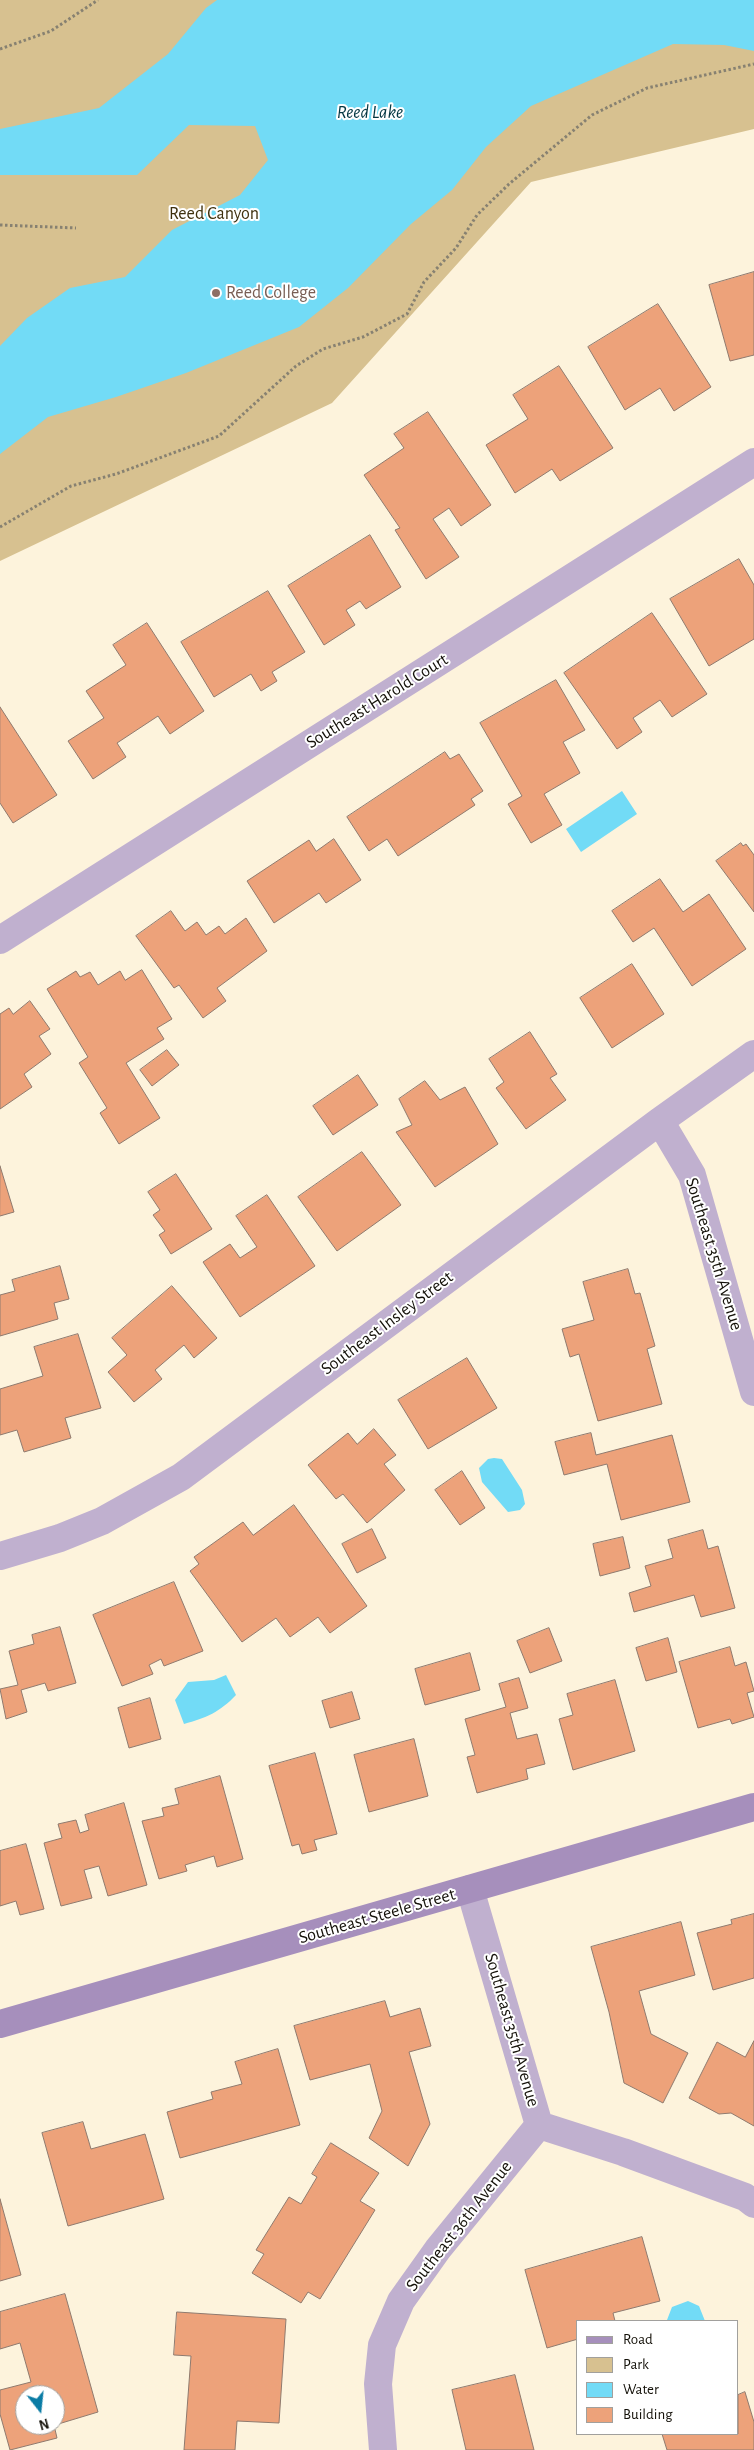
<!DOCTYPE html>
<html>
<head>
<meta charset="utf-8">
<style>
	body { margin:0 }
	#map { position:relative; width:754px; height:2450px; overflow:hidden; background:#fdf3dc; font-family:"Alegreya Sans",sans-serif }
	canvas { display:block }
	.legend { position:absolute; left:576px; top:2320px; width:162px; height:115px; box-sizing:border-box; background:#fff; border:1px solid #a1a09d; margin:0; padding:6px 9px; list-style:none; font-size:15px; color:#141109 }
	.legend li { display:flex; align-items:center; gap:10px; height:25px }
	.legend b { width:25px; border:1px solid #a1a09d }
	.north { position:absolute; left:15px; top:2385px; width:50px; height:50px; box-sizing:border-box; background:#fff; border:1px solid #a1a09d; border-radius:50%; rotate:164deg; font-size:14px; font-weight:700; line-height:20px; text-align:center; color:#141109 }
	.north::after { content:''; display:block; margin:auto; width:18px; height:22px; background:#0b7ca5; clip-path:polygon(50% 0,100% 100%,50% 72%,0 100%) }
</style>
</head>
<body>
<div id="map">
<canvas width="754" height="2450"></canvas>
<ul class="legend">
<li><b style="height:6px;background:#a68fbc"></b>Road</li>
<li><b style="height:14px;background:#d7c190"></b>Park</li>
<li><b style="height:14px;background:#72dbf6"></b>Water</li>
<li><b style="height:14px;background:#eda27a"></b>Building</li>
</ul>
<div class="north">N</div>
</div>
<script>
const context = document.querySelector('canvas').getContext('2d');
context.lineJoin = 'round';
function fillPath(path, color) { context.fillStyle = color; context.fill(path, 'evenodd'); }
function stroke(path, color, width, dash) { context.strokeStyle = color; context.lineWidth = width; context.lineCap = dash ? 'butt' : 'round'; context.setLineDash(dash || []); context.stroke(path); }
function drawText(font, color, halo, rows, align = 'center') {
  context.font = font + ' "Alegreya Sans",sans-serif'; context.lineWidth = 4; context.setLineDash([]); context.textBaseline = 'middle'; context.strokeStyle = halo; context.fillStyle = color; for (const [text, x, y, turn = 0] of rows) {
    context.save(); context.translate(x, y); context.rotate((+turn || 0) * Math.PI / 180); context.textAlign = isNaN(turn) ? turn : align; if (halo) context.strokeText(text, 0, 0); context.fillText(text, 0, 0); context.restore();
  }
}
const green = new Path2D(`
	M0,0H754V129L531,182L332,403L0,561Z`);
const water = new Path2D(`
	M217,0H754V51L724,45L673,44L531,106L486,147L452,190L411,224L348,288L299,327L186,373L116,397L48,417L0,454V346L27,318L70,288L125,277L172,230L240,195L268,160L255,126L189,125L137,175H0V129L99,108L168,54L206,8Z
	M622,791L637,814L581,852L566,829Z
	M494,1458L502,1459L522,1490L525,1504L520,1510L508,1512L482,1482L479,1468L488,1459Z
	M226,1675L236,1695C220,1712 206,1718 184,1724L175,1700L188,1682L214,1680Z
	M688,2301L699,2306L705,2321H664L667,2320L672,2307Z`);
const building = new Path2D(`
	M754,272V355L730,361L709,285Z
	M658,304L711,387L674,411L660,388L625,410L588,347Z
	M559,366L613,448L560,481L552,469L515,493L486,445L528,419L513,395Z
	M428,412L491,505L461,526L449,508L433,519L459,557L426,579L395,530L400,528L364,475L404,448L394,434Z
	M370,535L401,587L366,609L360,601L346,610L355,625L324,645L288,586Z
	M739,559L754,585V639L709,666L670,599Z
	M268,591L305,652L272,672L277,681L261,691L251,674L214,697L181,642Z
	M652,613L707,694L672,717L660,700L633,718L642,732L617,749L564,673Z
	M147,623L204,711L170,734L158,716L117,743L126,757L93,779L68,741L104,718L86,691L126,665L113,645Z
	M556,680L585,730L563,742L580,773L544,794L562,825L531,843L508,804L522,796L480,723Z
	M0,707L57,795L13,823L0,803Z
	M445,752L450,759L459,754L483,791L471,799L475,805L398,856L387,839L369,851L347,817Z
	M334,839L361,880L326,903L319,893L274,923L247,881L309,840L316,851Z
	M741,843L743,846L746,844L754,855V912L716,861Z
	M660,879L683,912L709,894L746,949L692,986L654,928L633,942L612,911Z
	M171,911L185,931L197,922L206,935L219,926L225,934L246,918L267,951L217,988L226,1001L203,1018L179,985L174,988L136,936Z
	M632,964L664,1014L612,1048L580,998Z
	M142,970L172,1019L157,1028L164,1039L126,1063L160,1118L119,1144L100,1113L107,1108L79,1063L88,1057L47,989L76,971L80,977L90,972L98,985L120,971L125,980Z
	M30,1001L50,1029L39,1036L51,1054L24,1074L32,1087L0,1109V1014L9,1008L13,1014Z
	M530,1032L557,1074L550,1078L566,1100L526,1129L496,1088L504,1082L489,1059Z
	M167,1050L179,1065L152,1086L140,1070Z
	M358,1075L378,1105L333,1135L313,1106Z
	M425,1081L440,1100L465,1087L498,1144L435,1187L396,1132L412,1125L399,1099Z
	M362,1152L401,1205L337,1251L298,1197Z
	M0,1166L14,1212L0,1216Z
	M176,1174L212,1229L171,1254L159,1235L165,1231L153,1215L160,1210L148,1192Z
	M267,1195L315,1266L240,1317L203,1262L230,1244L240,1258L257,1247L236,1216Z
	M60,1266L69,1299L54,1303L58,1319L0,1336V1295L15,1291L12,1280Z
	M628,1269L635,1294L640,1293L655,1346L647,1349L662,1404L598,1421L579,1354L570,1357L562,1329L594,1320L583,1282Z
	M172,1286L217,1338L194,1358L184,1345L155,1370L162,1379L134,1402L108,1372L127,1355L112,1338Z
	M78,1334L101,1408L65,1418L71,1438L24,1452L17,1430L0,1435V1389L43,1376L34,1347Z
	M467,1358L497,1408L428,1449L398,1400Z
	M374,1429L396,1455L384,1464L405,1490L367,1523L343,1494L336,1499L308,1465L348,1433L357,1444Z
	M591,1433L596,1455L672,1435L690,1502L621,1520L607,1464L564,1475L555,1442Z
	M462,1471L485,1508L460,1525L435,1490Z
	M294,1505L367,1606L330,1633L318,1617L290,1637L276,1618L242,1642L190,1571L199,1564L194,1557L243,1522L253,1535Z
	M372,1529L386,1558L357,1573L342,1544Z
	M703,1530L708,1549L718,1546L735,1608L701,1617L694,1595L634,1612L629,1593L651,1586L645,1566L673,1558L668,1540Z
	M623,1537L630,1568L600,1576L593,1544Z
	M174,1582L203,1651L164,1666L161,1659L149,1665L153,1674L122,1686L93,1615Z
	M60,1627L76,1683L48,1691L45,1683L21,1690L27,1712L6,1719L0,1689L18,1685L9,1651L34,1644L32,1635Z
	M549,1628L562,1661L530,1673L517,1641Z
	M668,1638L677,1672L646,1681L636,1648Z
	M730,1647L735,1666L746,1662L754,1691L747,1693L754,1717L732,1724L730,1719L698,1728L679,1662Z
	M470,1653L480,1690L425,1705L415,1669Z
	M519,1678L528,1708L510,1713L517,1739L537,1734L545,1764L526,1769L528,1779L477,1793L467,1757L475,1755L465,1719L506,1707L499,1684Z
	M615,1680L635,1751L573,1770L559,1719L573,1715L567,1694Z
	M352,1692L360,1719L330,1728L322,1701Z
	M150,1698L161,1739L129,1748L118,1708Z
	M414,1739L428,1796L369,1812L354,1755Z
	M315,1753L337,1834L314,1840L317,1850L302,1854L299,1844L292,1846L269,1766Z
	M220,1776L243,1859L217,1867L214,1856L185,1865L187,1871L159,1879L142,1821L164,1816L162,1808L179,1804L175,1789Z
	M124,1803L147,1885L108,1896L99,1866L84,1870L92,1898L61,1906L44,1843L62,1838L58,1824L76,1820L80,1833L89,1830L85,1815Z
	M26,1844L44,1909L20,1915L16,1901L0,1906V1851Z
	M754,1914V1978L713,1990L697,1933L732,1924L731,1920Z
	M681,1922L695,1975L639,1991L651,2034L688,2053L663,2103L624,2083L609,2012L591,1947Z
	M385,2001L390,2017L420,2008L431,2046L409,2052L430,2124L408,2166L369,2138L382,2111L370,2064L310,2080L294,2026Z
	M754,2041V2126L731,2113L719,2114L689,2098L717,2042L745,2057Z
	M278,2049L300,2125L180,2158L167,2112L213,2099L211,2092L242,2084L235,2062Z
	M83,2122L91,2149L145,2134L164,2199L68,2226L42,2133Z
	M331,2143L379,2173L360,2201L375,2210L320,2299L308,2292L301,2303L252,2273L264,2254L256,2250L289,2197L301,2204L317,2177L312,2174Z
	M0,2199L21,2275L0,2281Z
	M642,2237L660,2301L613,2313L615,2321H578V2339L547,2348L525,2270Z
	M65,2294L98,2412L55,2425V2395H25V2425H54L57,2438L10,2450L0,2414V2390L31,2382L20,2343L0,2349V2312Z
	M177,2312L286,2319L279,2423L237,2421L235,2450H184L191,2356L174,2355Z
	M515,2375L534,2450H466L452,2390Z
	M745,2392L754,2422V2450H667L662,2434H738V2395Z`);
const path = new Path2D(`
	M0,49L51,31L98,0
	M0,225L76,228
	M0,527L71,486L116,474L219,436L296,366L323,349L363,337L407,314L424,282L456,248L477,215L509,184L592,115L647,88L754,64`);
const street = new Path2D(`
	M0,940L754,462
	M660,1121L692,1175L754,1392
	M0,1556L60,1538L102,1521L181,1477L660,1121L754,1054
	M470,1889L539,2125L623,2152L745,2197L754,2204
	M383,2450L378,2384L382,2345L401,2301L438,2249L539,2125`);
const secondary = new Path2D(`
	M0,2024L754,1807`);
const markers = [
	[216,293,5,"#8d6e63"]
];
const parkNames = [
	["Reed Canyon",214,214]
];
const educationNames = [
	["Reed College",226,293]
];
const streetNames = [
	["Southeast Harold Court",377,701,-32],
	["Southeast 35th Avenue",714,1254,73],
	["Southeast Insley Street",387,1323,-37],
	["Southeast Steele Street",377,1916,-16],
	["Southeast 35th Avenue",512,2030,74],
	["Southeast 36th Avenue",459,2226,-52]
];
const waterNames = [
	["Reed Lake",370,112]
];
fillPath(green, '#d7c190');
fillPath(water, '#72dbf6');
fillPath(building, '#eda27a');
stroke(building, '#8f7a6e', 1);
stroke(path, '#878171', 3, [2.5, 2.5]);
stroke(street, '#c0b0cf', 28);
stroke(secondary, '#a68fbc', 28);
for (const [x, y, r, color] of markers) { const dot = new Path2D(); dot.arc(x, y, r, 0, 2 * Math.PI); context.fillStyle = color; context.fill(dot); stroke(dot, '#fff', 2); }
drawText('18px', '#3e300e', '#fff', parkNames);
drawText('18px', '#785e54', '#fff', educationNames, 'left');
drawText('18px', '#141109', '#fff', streetNames);
drawText('italic 19px', '#043743', '#fff', waterNames);
</script>
</body>
</html>
